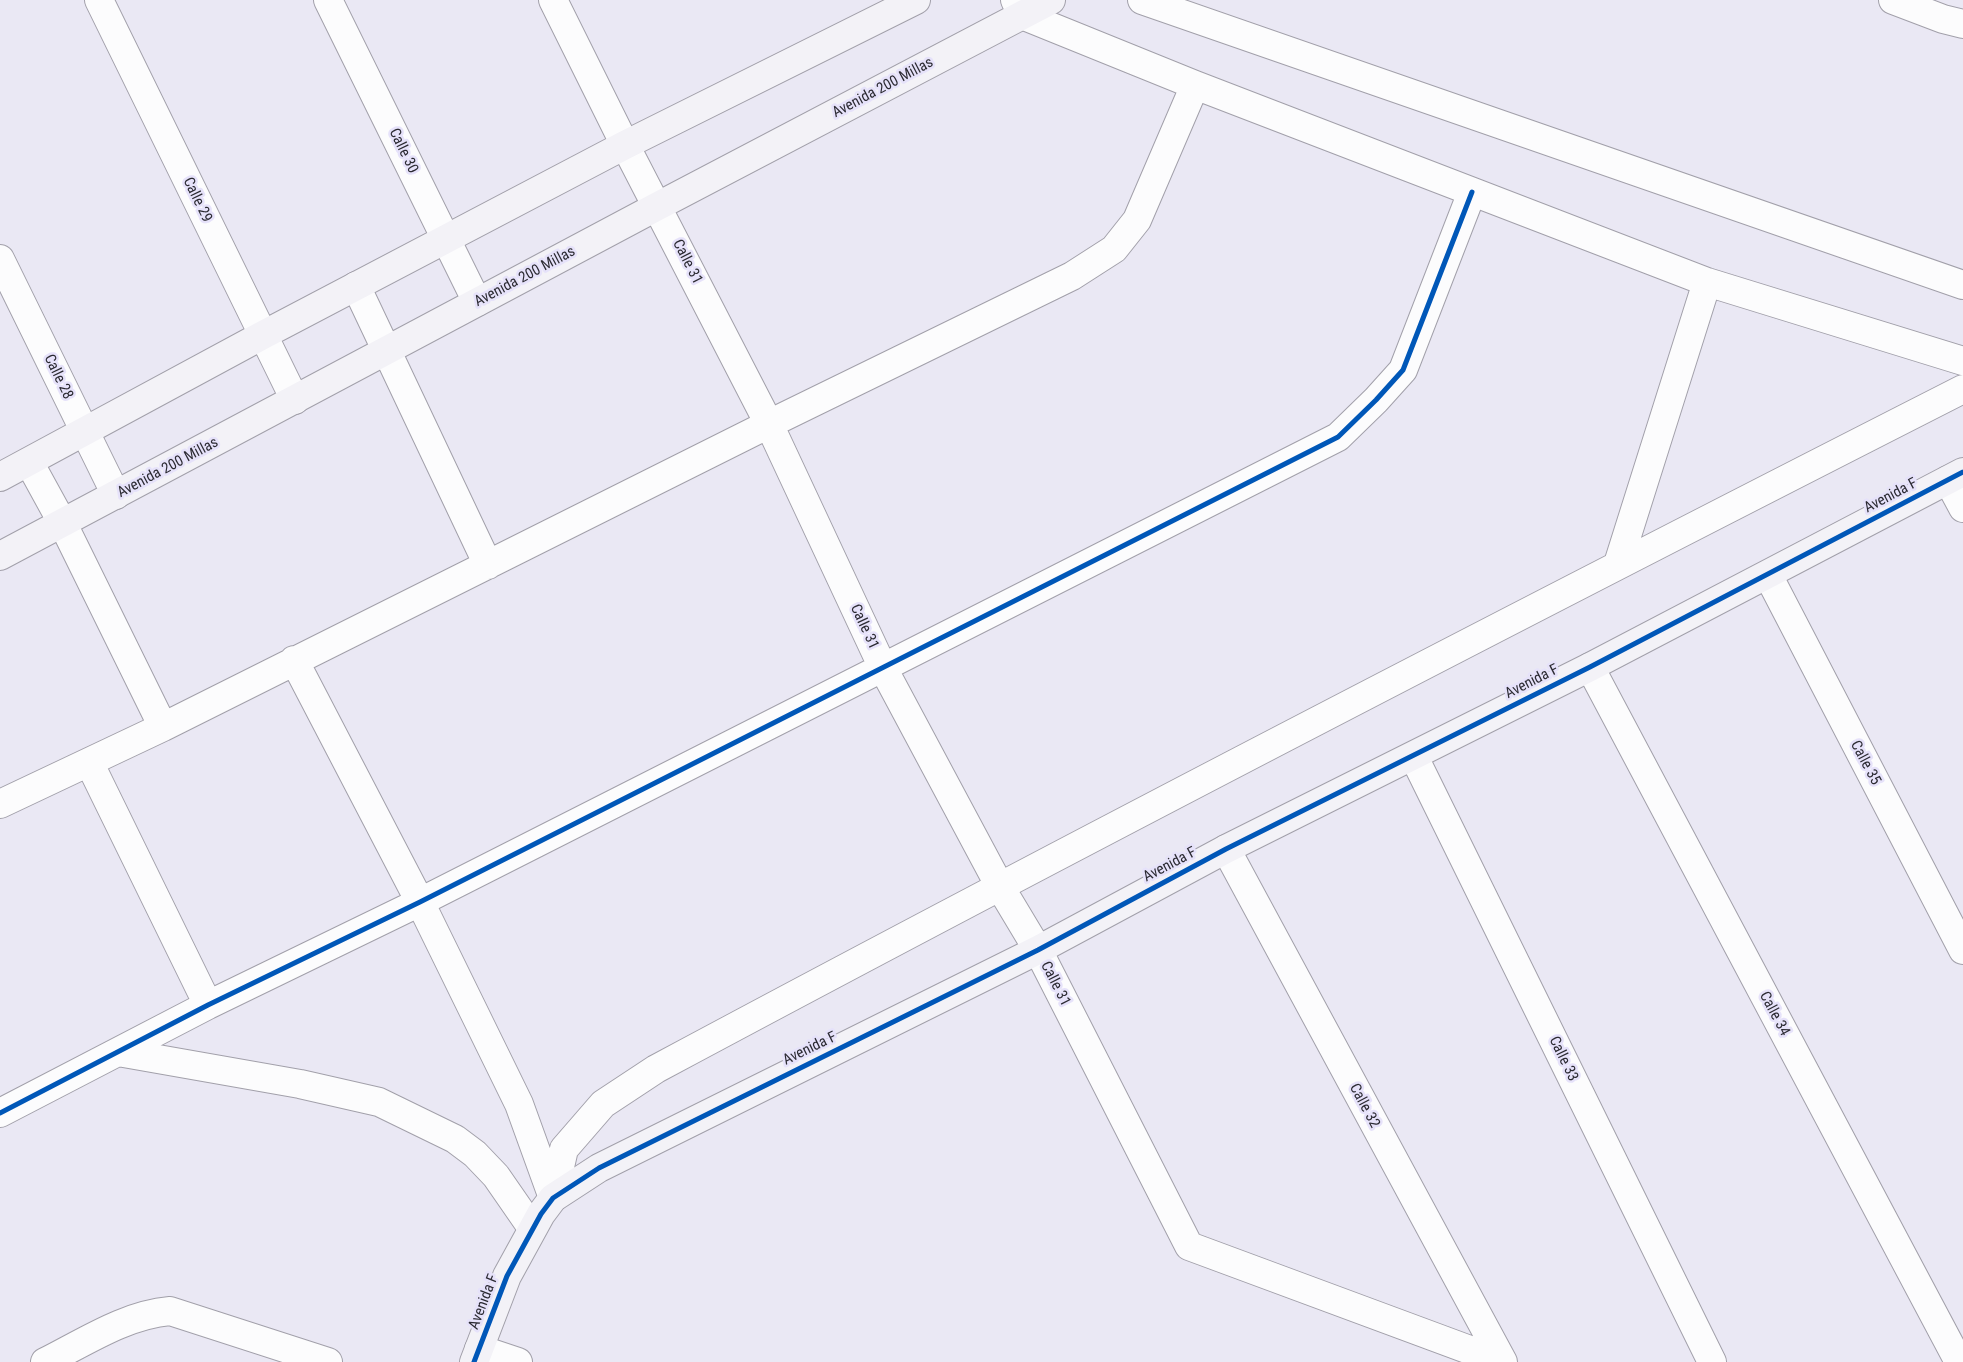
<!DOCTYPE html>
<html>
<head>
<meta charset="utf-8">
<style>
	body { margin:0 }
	canvas { display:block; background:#eae8f4 }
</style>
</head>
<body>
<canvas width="1963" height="1362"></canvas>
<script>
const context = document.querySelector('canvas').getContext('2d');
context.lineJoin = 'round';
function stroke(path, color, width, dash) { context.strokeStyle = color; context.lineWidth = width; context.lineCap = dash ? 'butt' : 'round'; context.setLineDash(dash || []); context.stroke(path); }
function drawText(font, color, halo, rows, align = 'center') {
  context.font = font + ' "Roboto Condensed",sans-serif'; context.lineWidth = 5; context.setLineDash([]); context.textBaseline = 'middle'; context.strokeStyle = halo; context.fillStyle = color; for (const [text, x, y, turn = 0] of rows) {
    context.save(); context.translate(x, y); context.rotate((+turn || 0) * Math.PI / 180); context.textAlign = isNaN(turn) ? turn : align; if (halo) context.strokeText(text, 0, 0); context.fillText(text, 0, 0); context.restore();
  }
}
const street = new Path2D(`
	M99,0L295,400
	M328,0L477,302
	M553,0L625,145L769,424L883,668L999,885L1038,950L1189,1246L1502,1362
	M1015,0L1022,15L1195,85L1707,282L1963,361
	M1142,0L1963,285
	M1893,0L1943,19L1963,24
	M0,259L116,495
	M356,286L488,565
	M29,462L63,524L163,727
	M1948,480L1963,508
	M1618,564L1707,282
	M1768,575L1963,950
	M294,660L420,902L519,1104L553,1198
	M1590,667L1959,1362
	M1414,757L1712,1362
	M89,762L208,1005
	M0,804L163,727L769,424L1072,276L1114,249L1137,220L1195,85
	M1226,849L1503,1362
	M118,1052L300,1084L379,1102L455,1139L475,1154L496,1176L532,1228
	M0,1113L208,1005L420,902L1338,437L1376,400L1403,370L1472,192
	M553,1198L564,1149L603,1104L656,1069C1089,837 1525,612 1963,389
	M479,1349L518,1362
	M45,1362C85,1342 125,1315 170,1311L328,1362`);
const secondary = new Path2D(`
	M0,477L263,335L625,145L916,0
	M0,556L658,206L1051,0
	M474,1362L507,1276L541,1214L553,1198L599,1168L1038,950L1226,849L1590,667L1963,472`);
const cycleway = new Path2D(`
	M0,1113L208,1005L420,902L1338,437L1376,400L1403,370L1472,192
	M474,1362L507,1276L541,1214L553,1198L599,1168L1038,950L1226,849L1590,667L1963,472`);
const streetNames = [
	["Avenida 200 Millas",883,88,-28],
	["Calle 30",403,151,64],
	["Calle 29",197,200,64],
	["Calle 31",687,262,63],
	["Avenida 200 Millas",525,277,-28],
	["Calle 28",58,377,64],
	["Avenida 200 Millas",168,468,-28],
	["Avenida F",1891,496,-28],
	["Calle 31",864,627,65],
	["Avenida F",1532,682,-27],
	["Calle 35",1865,763,62],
	["Avenida F",1170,865,-28],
	["Calle 31",1055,984,63],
	["Calle 34",1774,1014,62],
	["Avenida F",810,1049,-26],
	["Calle 33",1563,1059,64],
	["Calle 32",1364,1106,62],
	["Avenida F",484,1302,-69]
];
stroke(street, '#a2a0aa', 30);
stroke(secondary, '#a2a0aa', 30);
stroke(street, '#fcfcfd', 28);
stroke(secondary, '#f3f2f7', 28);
stroke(cycleway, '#0057b8', 5);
drawText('15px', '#2b2a32', '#e6e2fa', streetNames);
</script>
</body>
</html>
